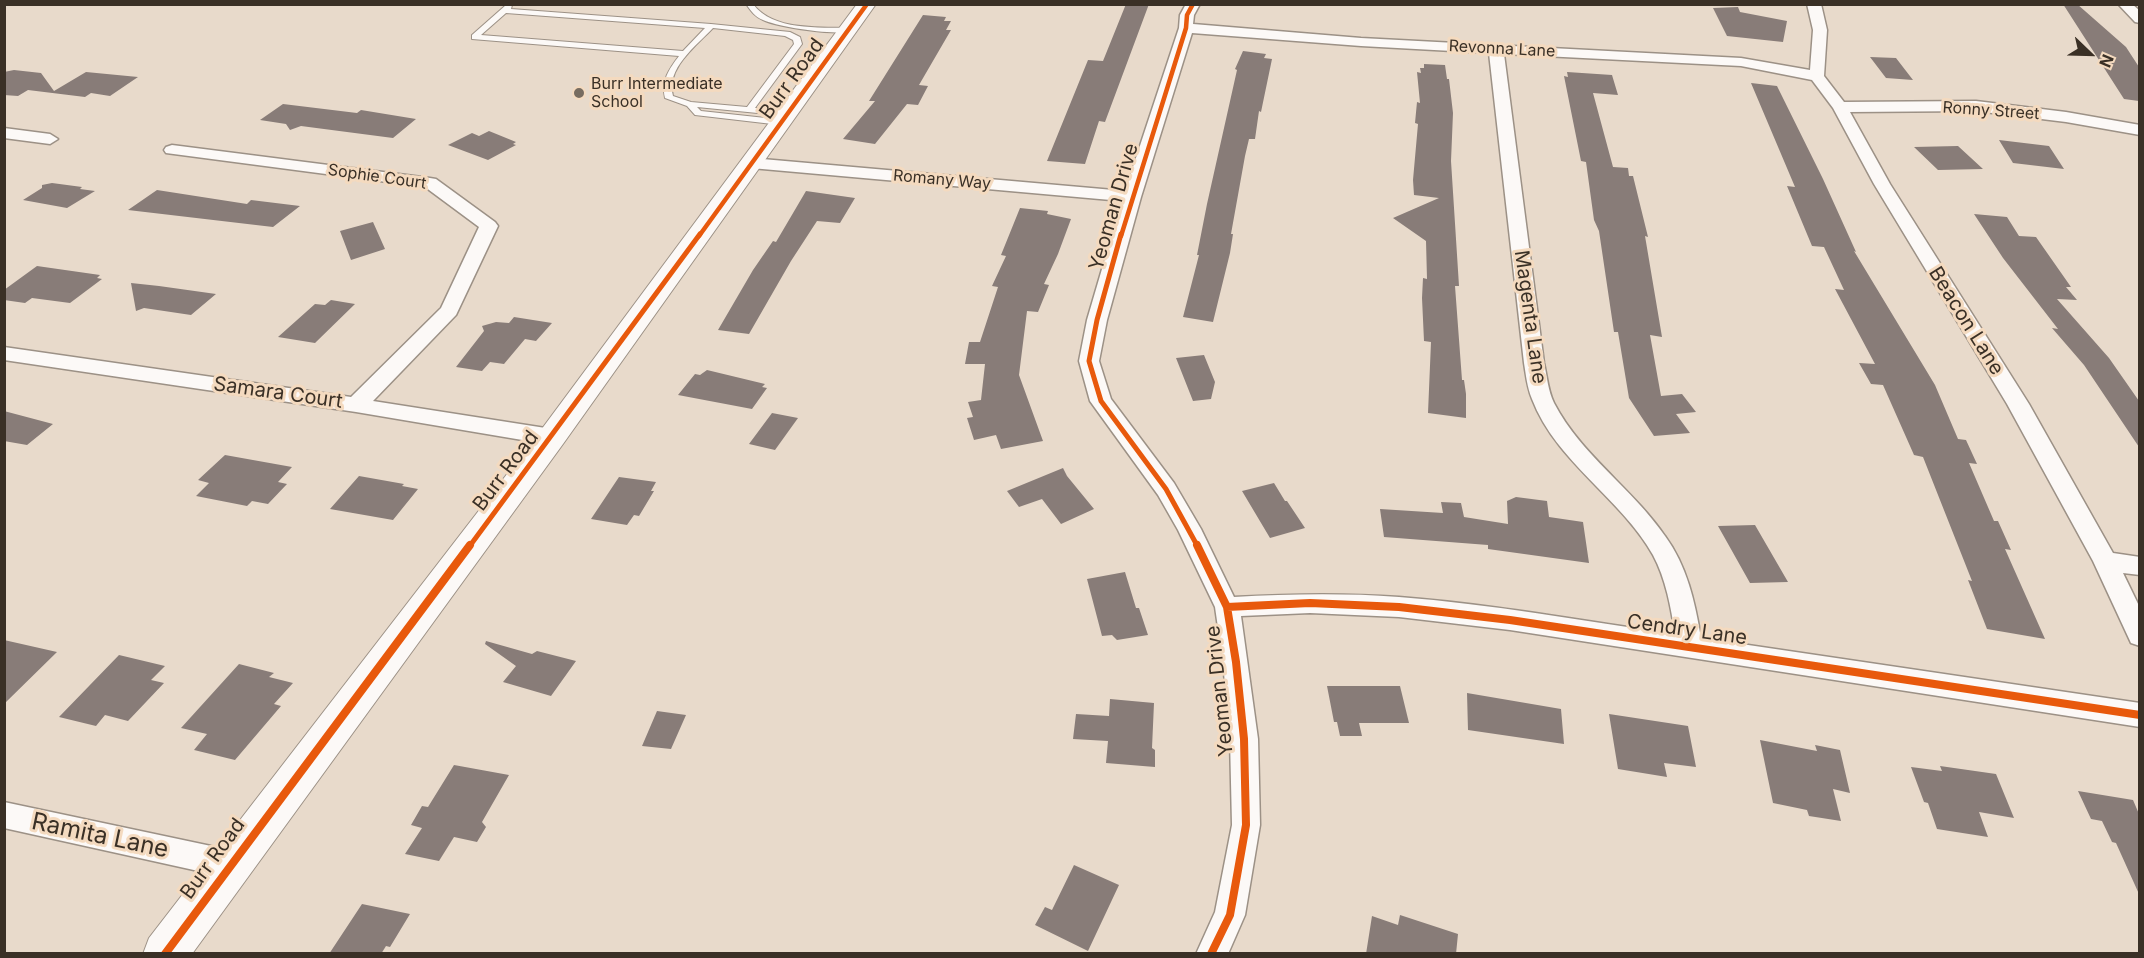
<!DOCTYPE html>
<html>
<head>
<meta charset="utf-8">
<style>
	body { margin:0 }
	#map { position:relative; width:2144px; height:958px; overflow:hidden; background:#e8dacb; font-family:Inter,sans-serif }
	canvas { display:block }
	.frame { position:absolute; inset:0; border:6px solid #3a3026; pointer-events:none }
	.north { position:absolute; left:2060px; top:24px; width:60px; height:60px; -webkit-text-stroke:4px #f4dabf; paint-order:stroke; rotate:113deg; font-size:16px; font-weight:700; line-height:24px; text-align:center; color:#3a3026 }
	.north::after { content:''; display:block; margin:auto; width:21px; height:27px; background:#3a3026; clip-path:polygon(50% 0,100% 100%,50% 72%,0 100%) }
</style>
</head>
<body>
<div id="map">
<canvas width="2144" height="958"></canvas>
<div class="frame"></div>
<div class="north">N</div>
</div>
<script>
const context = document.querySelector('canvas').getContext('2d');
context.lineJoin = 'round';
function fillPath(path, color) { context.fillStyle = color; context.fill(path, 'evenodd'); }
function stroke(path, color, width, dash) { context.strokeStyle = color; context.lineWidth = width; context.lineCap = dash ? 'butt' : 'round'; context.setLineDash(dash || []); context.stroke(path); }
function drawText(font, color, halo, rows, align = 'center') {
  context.font = font + ' Inter,sans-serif'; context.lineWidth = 6; context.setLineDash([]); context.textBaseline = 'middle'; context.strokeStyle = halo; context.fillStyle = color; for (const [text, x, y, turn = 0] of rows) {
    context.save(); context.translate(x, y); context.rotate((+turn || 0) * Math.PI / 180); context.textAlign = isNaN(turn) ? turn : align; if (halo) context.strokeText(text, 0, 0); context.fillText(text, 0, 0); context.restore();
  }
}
const building = new Path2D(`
	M1126,4H1149L1105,122L1099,121L1085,164L1047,161L1088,60L1103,61Z
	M2063,4H2077L2126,47L2139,67V101L2124,99Z
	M1738,7L1740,12L1787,21L1783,42L1727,36L1713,8Z
	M923,15L946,17L944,21H951L946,30H951L919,85L928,86L918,105L907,104L875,144L843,139L875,101H869Z
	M1243,51L1266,54L1264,58L1272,59L1261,112L1259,111L1255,139H1249L1245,156L1231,234H1233L1230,253L1213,322L1183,317L1199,255H1197L1207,204L1237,70L1235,69Z
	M1870,57L1896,58L1913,80L1886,78Z
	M1424,64L1445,65L1447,79H1449L1453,113L1451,161L1459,286H1455L1462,380H1464L1466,394V418L1428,413L1431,342L1424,341L1422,298L1423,278L1427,279L1426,241L1393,218L1439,198L1414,195L1413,180L1418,124L1415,123L1417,102L1420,103L1417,72L1421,73L1420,68H1424Z
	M14,70L41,73L54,91L86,72L138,77L110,96L91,93L85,97L28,90L18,96L4,95V72Z
	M1567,72L1612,75L1618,95L1593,93L1613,167L1628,168L1629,176H1633L1648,237L1645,236L1662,337L1650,335L1661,396L1682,394L1696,412L1676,414L1690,433L1654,436L1629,398L1618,332H1614L1599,231L1594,220L1586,162L1581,161L1564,76L1568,77Z
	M1751,83L1777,86L1823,179L1856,252L1854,251L1935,385L1958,439L1966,440L1977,464L1969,463L1994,521H1998L2011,550L2005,549L2045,639L1987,629L1968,580L1972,581L1923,457L1914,455L1883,385L1871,384L1859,363L1875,364L1835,289L1844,290L1824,247L1812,246L1787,186L1795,187Z
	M283,104L357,113L361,110L416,119L393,138L301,126L290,130L286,124L260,120Z
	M489,131L516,142L513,144L516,145L488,160L448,145L472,133L479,136Z
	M1999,140L2049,146L2064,169L2013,163Z
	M1958,146L1983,169L1938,170L1914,147Z
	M52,183L82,187L80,189L95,191L67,208L23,200L42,188V185Z
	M157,190L247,204L251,200L300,206L273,227L128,210Z
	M806,191L855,198L840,223L817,221L791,261L749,334L718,330L753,270L773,241L776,242Z
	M1020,208L1048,211L1047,214L1071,219L1058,254L1044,284L1049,285L1038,312L1027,311L1019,375L1043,441L1001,449L996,435L974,440L967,418L973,417L968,402L981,400L985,364H965L969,342H980L998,287L992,286L1006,256L1001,255Z
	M1974,214L2007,217L2019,236L2036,237L2071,287H2066L2077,300L2057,299L2109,358L2139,401V447L2084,365L2052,328L2058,329L2003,258Z
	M373,222L385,249L351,260L340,231Z
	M37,266L100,275L97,278L102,279L70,303L32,298L25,303L4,300V290Z
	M131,283L159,286L216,294L191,315L144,308L136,311Z
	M331,300L355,304L315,343L278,337L315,304L325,305Z
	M514,317L552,323L536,341L525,339L504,364L490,362L482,371L456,367L484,331L482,326L496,322L509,323Z
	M1204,355L1215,382L1211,399L1193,401L1176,358Z
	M707,370L765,384L762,387L767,388L752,409L678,395L695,374L700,375Z
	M4,411L53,424L27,445L4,441Z
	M772,413L798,418L775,450L749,444Z
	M225,455L292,467L278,482L287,484L268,504L252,501L247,506L196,496L209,483L198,480Z
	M1063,468L1067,476L1094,509L1061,524L1042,499L1019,507L1007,491Z
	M359,476L404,484L402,486L418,489L393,520L330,509Z
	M619,477L656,482L651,491H654L639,516L634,515L627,525L591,519Z
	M1274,483L1285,501H1287L1305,528L1270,538L1242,491Z
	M1516,497L1547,501L1549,517L1583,522L1589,563L1488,549V545L1384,537L1380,509L1443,513L1441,502L1461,503L1464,517L1508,524L1507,501Z
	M1755,525L1788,582L1750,583L1718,526Z
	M1125,572L1136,608H1139L1148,635L1117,640L1112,635L1102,636L1087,579Z
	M4,640L57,652L4,704Z
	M486,641L532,654L537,651L576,661L551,696L503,682L516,666L485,644Z
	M119,655L165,666L151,680L164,683L128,721L105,715L96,726L59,717Z
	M239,664L274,673L269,677L293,683L274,704L281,706L235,760L194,750L207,734L181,728Z
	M1327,686H1400L1409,723H1359L1362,736H1340L1337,722H1334Z
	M1467,693L1561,709L1564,744L1468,730Z
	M1110,699L1154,703L1152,748L1155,750V767L1106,763L1108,741L1073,739L1076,714L1109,716Z
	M657,711L686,715L671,749L642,746Z
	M1609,714L1688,726L1696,767L1664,763L1667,777L1618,769Z
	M1760,740L1817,751L1815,745L1840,750L1850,793L1833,789L1841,821L1809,816L1807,810L1773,803Z
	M454,765L509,775L482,822L486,827L477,842L454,837L439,861L405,854L422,828L411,825L422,806L428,807Z
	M1940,766L1996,774L2014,818L1979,812L1988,837L1937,829L1928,803L1924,802L1911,767L1942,771Z
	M2078,791L2133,800L2139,814V894L2116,843L2112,842L2102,821L2091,819Z
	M1074,865L1119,885L1088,951L1035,925L1045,907L1052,910Z
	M362,904L410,914L390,947L386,946L381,954H329Z
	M1400,915L1458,934L1456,954H1366L1372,916L1398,925Z`);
const lane = new Path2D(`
	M746,4H753C773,31 819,27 849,28L853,30C840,37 778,27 763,20C755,17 751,11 746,4Z
	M506,5H512L511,9L711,24L790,32L800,37L802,44L755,108L788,110L792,113L788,116L697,107L701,111L784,120V124L781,125L695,115L687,106L665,98C661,81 669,69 679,56L472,39V35ZM506,13L705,28L683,51L481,35ZM713,28L785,36L793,40L794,44L747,107L691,102L673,96C665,69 696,46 713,28Z`);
const street = new Path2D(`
	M1186,4H1200L1194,15L1193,24L1361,38L1741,58L1810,70L1813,30L1807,4H1821L1827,30L1824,76L1844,102L1976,101L2066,112L2140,125V135L2066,122L1976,111L1850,112L1890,184L2029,404L2113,553L2140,557V575L2123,573L2140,608V646L2131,643L2093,561L2007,404L1874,184L1833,108L1812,80L1741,66L1504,54L1544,363C1547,376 1548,391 1554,403C1581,455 1632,488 1665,536C1687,566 1695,602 1701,638L2140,703V727L1510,630L1399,617L1310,613L1241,616L1258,739L1260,825L1245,915L1228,954H1196L1215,912L1232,825L1230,739L1223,662L1215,607L1178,530L1158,495L1090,401L1079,361L1087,320L1122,201L751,168L743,163L751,158L1125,191L1179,28L1180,15ZM1192,33L1361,46L1489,53L1524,363C1526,375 1527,387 1532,399C1556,462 1621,498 1653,555C1666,579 1671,608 1675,634C1583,621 1491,604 1399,597C1344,593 1289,594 1234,597L1201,529L1174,483L1111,399L1099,361L1107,320L1141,197Z
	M2118,4H2132L2140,11V23L2135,22Z
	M4,128L50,134L58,139L50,144L4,138Z
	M172,145L430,178L436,179L495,222L498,226L456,315L373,401L552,429L560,432L563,437L560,442L552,445L356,412L4,360V347L351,397L441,308L479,227L425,187L166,153L164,150L166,147Z
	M4,802L230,850L241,854L245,864L241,874L230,878L4,828Z`);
const secondary = new Path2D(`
	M857,4H876L563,444L192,954H143L149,938L541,430Z`);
const cyclewayFar2 = new Path2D(`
	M699,236L867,4
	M1121,236L1186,28L1187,15L1193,4`);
const cyclewayFar1 = new Path2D(`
	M1121,234L1097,320L1089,361L1101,401L1166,489L1198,547
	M469,547L700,234`);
const cycleway = new Path2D(`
	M1197,545L1227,607L1236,662L1244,739L1246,825L1230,915L1211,954
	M1227,607L1310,603L1399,607L1510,620L2140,715
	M165,954L470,545`);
const markers = [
	[579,93,6,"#776c60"]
];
const farStreetnames = [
	["Revonna Lane",1502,49,3],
	["Ronny Street",1991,111,4],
	["Sophie Court",377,177,8],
	["Romany Way",942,180,5]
];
const farPoinames = [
	["Burr Intermediate",591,84],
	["School",591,102]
];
const streetNames = [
	["Burr Road",792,79,-54],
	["Yeoman Drive",1114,207,-74],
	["Magenta Lane",1530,317,82],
	["Beacon Lane",1966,321,58],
	["Samara Court",278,393,8],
	["Burr Road",506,471,-53],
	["Cendry Lane",1687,630,8],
	["Yeoman Drive",1220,691,-96],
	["Burr Road",213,859,-54]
];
const nearStreetnames = [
	["Ramita Lane",100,836,12]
];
fillPath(building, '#887c78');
stroke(lane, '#9c9186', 2);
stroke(street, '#9c9186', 3);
stroke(secondary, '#9c9186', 2);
fillPath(lane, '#fcf9f7');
fillPath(street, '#fcf9f7');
fillPath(secondary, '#fcf9f7');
stroke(cyclewayFar2, '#e8590c', 4.5);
stroke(cyclewayFar1, '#e8590c', 5);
stroke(cycleway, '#e8590c', 8);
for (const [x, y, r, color] of markers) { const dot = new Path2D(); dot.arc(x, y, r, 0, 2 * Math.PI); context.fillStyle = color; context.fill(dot); stroke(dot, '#f4dabf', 2); }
drawText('16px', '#3a3026', '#f4dabf', farStreetnames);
drawText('16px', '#3a3026', '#f4dabf', farPoinames, 'left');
drawText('20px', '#3a3026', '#f4dabf', streetNames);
drawText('24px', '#3a3026', '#f4dabf', nearStreetnames);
</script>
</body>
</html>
